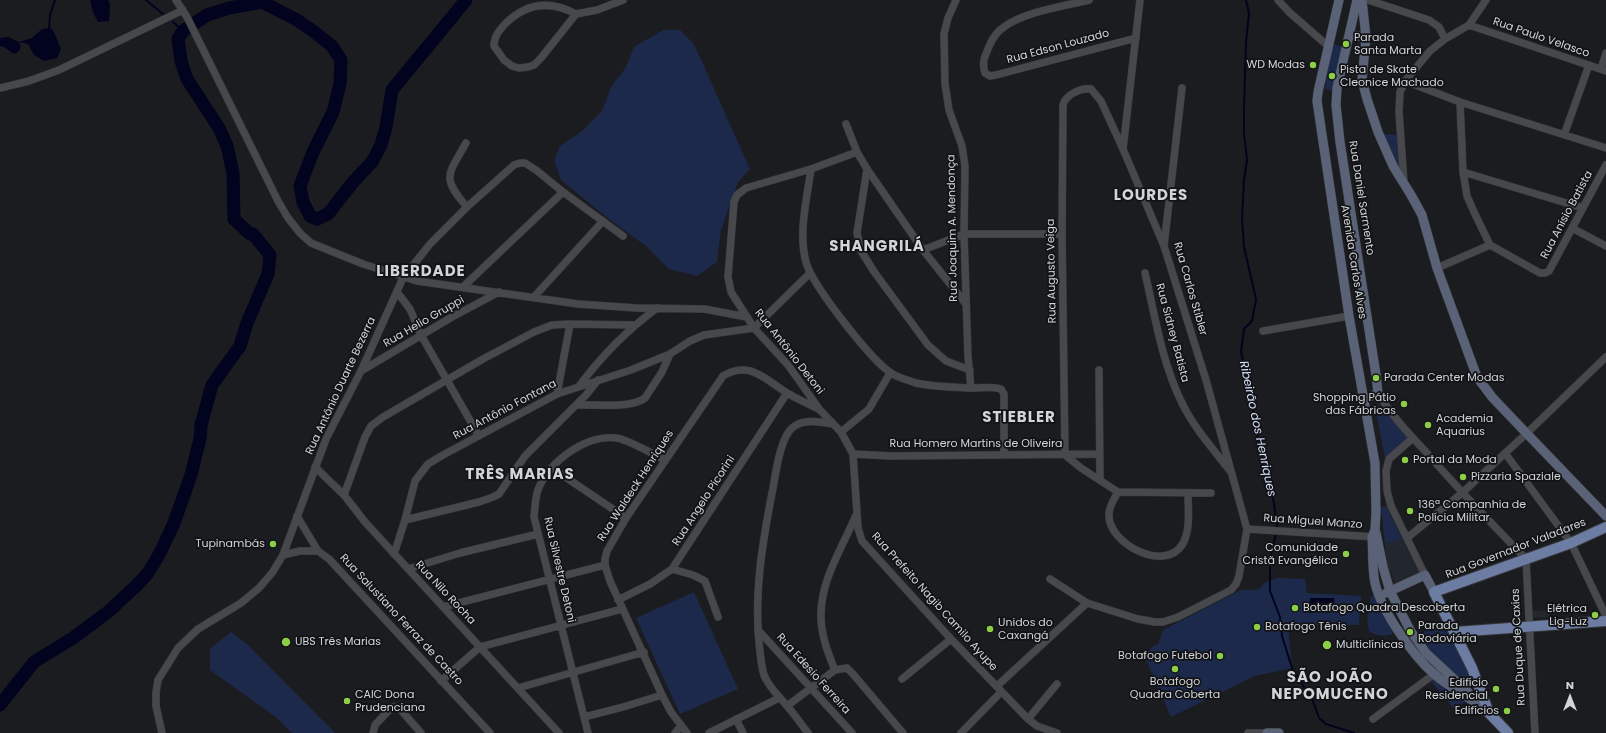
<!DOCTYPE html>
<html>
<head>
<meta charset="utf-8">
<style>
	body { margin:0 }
	#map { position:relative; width:1606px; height:733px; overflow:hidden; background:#1b1c1f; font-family:Poppins,sans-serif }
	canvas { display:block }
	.north { position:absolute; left:1550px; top:677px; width:40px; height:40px; -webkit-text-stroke:3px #121316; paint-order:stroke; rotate:0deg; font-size:11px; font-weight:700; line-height:16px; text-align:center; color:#d3d4d6 }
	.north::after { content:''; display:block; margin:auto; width:14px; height:18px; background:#d3d4d6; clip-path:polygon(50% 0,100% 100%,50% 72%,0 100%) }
</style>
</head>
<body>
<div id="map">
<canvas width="1606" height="733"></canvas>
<div class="north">N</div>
</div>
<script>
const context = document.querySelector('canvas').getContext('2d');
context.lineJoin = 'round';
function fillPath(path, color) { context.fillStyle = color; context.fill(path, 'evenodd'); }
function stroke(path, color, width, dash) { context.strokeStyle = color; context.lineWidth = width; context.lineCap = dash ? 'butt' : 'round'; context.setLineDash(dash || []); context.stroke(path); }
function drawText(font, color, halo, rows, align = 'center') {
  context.font = font + ' Poppins,sans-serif'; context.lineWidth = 3.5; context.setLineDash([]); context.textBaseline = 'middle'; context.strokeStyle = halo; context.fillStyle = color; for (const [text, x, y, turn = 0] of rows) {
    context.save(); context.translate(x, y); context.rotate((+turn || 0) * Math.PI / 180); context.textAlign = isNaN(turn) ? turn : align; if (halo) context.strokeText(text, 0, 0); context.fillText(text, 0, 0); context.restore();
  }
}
const built = new Path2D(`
	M1402,539L1420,574L1395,583L1386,561L1385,544Z
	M1549,610L1550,617L1533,618V611Z`);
const green = new Path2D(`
	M663,30H680L694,44L750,169L738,182L721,230L717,262L697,276L669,269L646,246L610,220L561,180L554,160L560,146L581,132L602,111L612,85L625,69L634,47Z
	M1333,44L1344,47L1336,91L1325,89L1328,64Z
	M1384,134L1397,135L1399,165L1393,160Z
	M1378,404L1411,438L1385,458L1375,407Z
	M1386,506L1402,539L1385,544L1381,507Z
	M1278,578L1305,579L1307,593L1361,596L1359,625H1288L1292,668L1255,676L1171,717L1144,655L1152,647L1158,644L1163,630L1241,590H1255L1260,588L1264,583Z
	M694,592L738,689L680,714L636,618Z
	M1371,596H1373L1395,626L1392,634C1384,637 1376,636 1369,631L1367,620Z
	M1439,623V628L1450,633L1457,644L1475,687C1460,684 1441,669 1432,657C1427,650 1424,642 1420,634Z
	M231,632L248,645L335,733H292L277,718L210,670V649Z
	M1436,677L1468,699L1455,710L1429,679Z`);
const water = new Path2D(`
	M90,0H108L110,5L109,21L98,22L93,12Z
	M49,28L53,30L61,49L57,58L44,61L34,55L28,44L19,42L21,47L18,52L14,54L4,47L0,46V38L8,37L19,42L32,38L42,29Z
	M1310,598H1334L1335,611L1309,613Z`);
const stream = new Path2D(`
	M146,0L163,14
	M1246,0L1249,13L1246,42L1244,110V133L1247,160L1244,180L1242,219L1244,247L1256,299L1252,321L1244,329L1241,352L1249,386L1259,444L1272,491L1277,525V528
	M173,22L183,31
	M49,30L50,15L55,0
	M1276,533L1270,560V591L1280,617L1282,636L1292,668L1313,701L1319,718L1326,724L1354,733`);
const river = new Path2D(`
	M0,705L34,662L73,638L108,612L137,585L148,573L160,553L174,523L191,475L200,439L201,425L212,385L240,346L247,323L268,274L270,255L253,234H250L234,219L233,173L227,146L219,128L187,79L181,61L178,39L183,31L207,15L229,8L262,2L297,20L313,31L332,46L341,60L340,84L333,112L313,152L300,186L303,202L310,216L317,219L328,214L354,181L372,162L381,145L386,127L392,90L466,0`);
const street = new Path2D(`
	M176,0L187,17L278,201L288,218L300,233L311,243L363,264L417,281L578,304L637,308L704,309L747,317
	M956,0L948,18L944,34L945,84L949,110L962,146L965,166L964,234L968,357L971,388
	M1089,0C1064,6 1024,12 1004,27C996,32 991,41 988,49C984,58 982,63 985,73L990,76L996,75L1136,38
	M1278,0L1289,12L1328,46
	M1368,0L1429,20L1439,27L1445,39
	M576,14C550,0 526,3 505,24C499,31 494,36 494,46L504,60L512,66L519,68L528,67L534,65L541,58L576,14L597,10L623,0
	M1469,25L1606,71
	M1601,69L1606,53
	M1405,81L1460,102L1606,148
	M0,88L29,81L59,70L183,10
	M1460,102L1463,172L1467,196L1474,212L1490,245L1540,273H1545L1549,271L1606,165
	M846,124L857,152L867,169L923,250L966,304
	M1564,135L1589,65
	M466,143C448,175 441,177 467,207
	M1123,149L1140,0
	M857,152L811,169L746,188L737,195L734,202L728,277L731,292L754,328L788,365L820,410L841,432L853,454L858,528L862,541L951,639L1028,719L1037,726L1057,733
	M811,169C807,198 798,233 806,262C812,285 871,360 891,373C898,378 908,380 916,383C934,387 953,387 971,388C980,388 992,386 1001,389L1004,394V455
	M867,169L857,233L861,251L875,273L928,345L946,361L970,370
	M1463,172L1583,208
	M1404,183L1399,112L1400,92L1405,81L1430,51L1445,39L1469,25L1486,0
	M1572,228L1606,246
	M1164,246L1123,149L1101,101L1091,89C1081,88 1066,94 1063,105L1062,234L1065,455L1081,468L1118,492L1211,493
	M923,250L964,234H1062
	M1437,268L1490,245
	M1145,273C1155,316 1162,363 1182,403C1194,428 1214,450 1231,472
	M463,287L563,192
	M397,292L410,309L421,335L479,436
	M534,297L603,221
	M754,328L810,273
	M1263,331L1349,316
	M1099,370L1100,480
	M361,371L452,317L499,292
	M580,385C603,354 626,331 657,308
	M1378,393C1391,415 1409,434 1426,452C1458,489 1492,524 1526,559L1535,733
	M557,394L570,324
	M577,405C595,404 631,409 645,398L662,372L670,354
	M841,432L869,409L890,373
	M1413,438L1389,459L1386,471L1387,491L1391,506L1425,575
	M1505,453L1571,543L1606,616
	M853,454L891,456L1099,454
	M315,467L344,495L365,522L559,733
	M552,468L626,518
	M1118,492C1114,499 1109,506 1109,514C1107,543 1164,573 1182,545C1191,531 1188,509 1188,494
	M344,495L365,437L371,426L383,417L483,359L534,332L552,325L570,324L634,325
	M297,516L318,551
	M405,520L479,502L493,497L499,494L525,456L586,395L598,380
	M1247,529L1376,537
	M1407,538L1462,493L1527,433L1606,357
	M394,554L405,520L415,481L428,464L443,455L557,394L631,370L670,354L690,341L704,335L754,328
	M283,555L300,551H318L329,559L490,733
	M408,569L460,553L538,534
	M672,569L693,575L705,581L718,617
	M1050,579L1087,603L1138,619L1155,622H1163L1178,617L1231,590L1236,584L1239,576L1247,529L1206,380L1164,246L1182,88
	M618,600L650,584L672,569L787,393
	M443,607L605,565
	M758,630L852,733
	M835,670C828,654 821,634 821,617C820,580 843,547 856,515
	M902,679L951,639
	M441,681L480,647L622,609
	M997,686L1087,603
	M518,688L644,652
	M787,706L835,670L847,668L853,674L903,733
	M584,717L623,707L662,695
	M736,719L743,733
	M1028,719L1057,684
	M1373,719L1437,672
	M162,733L156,706V692L158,680L178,648L198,629L241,603L259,588L272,573L283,555L326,439L361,371L403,278L430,244L467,207L514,165L520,163H525L536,170L563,192L623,236
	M373,733L375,725L392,707H395L400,709L421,733
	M588,733L534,517C535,508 535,498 538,490C548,461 590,431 621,439C636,444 651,453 665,460
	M675,733L681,726
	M687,733L671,712L662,695L610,581L605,565V559L607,551L626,518L723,376C749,360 765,379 787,393C797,399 809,404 820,410
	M709,733L779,698
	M808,733C801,724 795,715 788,707C779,696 769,688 764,675C761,665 760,653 759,642C754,591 763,539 773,488C776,472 780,439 792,428C804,418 820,422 833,424
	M961,733L1001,692
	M1248,733H1268`);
const secondary = new Path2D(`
	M1339,0L1318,92L1317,101L1349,316L1375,463L1376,512L1375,530L1372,537C1373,552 1372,568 1375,583C1381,610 1413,656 1434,674C1451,689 1472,698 1489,713
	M1357,0L1337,88L1336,105L1340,142L1376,375L1378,393L1365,399
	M1362,0L1366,37
	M1350,35L1366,37L1362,80L1367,99L1378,132L1393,166L1411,195L1422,215L1437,268L1477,377L1492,397L1509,415L1606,516
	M1376,533L1383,567L1390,591L1410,630L1426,653L1468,692
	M1386,593L1425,575L1434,592
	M1267,733H1279`);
const primary = new Path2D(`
	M1455,632L1606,621
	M1508,733L1489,713L1472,668L1434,592L1571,543L1606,527`);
const markers = [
	[1346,44,4,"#8cce45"],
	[1313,65,4,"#8cce45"],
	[1332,76,4,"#8cce45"],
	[1376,378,4,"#8cce45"],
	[1404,404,4,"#8cce45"],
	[1428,425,4,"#8cce45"],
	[1405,460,4,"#8cce45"],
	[1463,477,4,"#8cce45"],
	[1410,511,4,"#8cce45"],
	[273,544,4,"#8cce45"],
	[1346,554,4,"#8cce45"],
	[1295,608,4,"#8cce45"],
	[1595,615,4,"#8cce45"],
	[1257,627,4,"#8cce45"],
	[990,629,4,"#8cce45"],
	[1410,632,4,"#8cce45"],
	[286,642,5,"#8cce45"],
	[1327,645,5,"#8cce45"],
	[1220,656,4,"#8cce45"],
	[1175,669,4,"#8cce45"],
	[1496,689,4,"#8cce45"],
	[347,701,4,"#8cce45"],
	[1507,711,4,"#8cce45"]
];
const poiNames = [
	["Parada",1354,38],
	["Santa Marta",1354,51],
	["WD Modas",1305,65,"right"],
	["Pista de Skate",1340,70],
	["Cleonice Machado",1340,83],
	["Parada Center Modas",1384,378],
	["Shopping Pátio",1396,398,"right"],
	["das Fábricas",1396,411,"right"],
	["Academia",1436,419],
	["Aquarius",1436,432],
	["Portal da Moda",1413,460],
	["Pizzaria Spaziale",1471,477],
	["136ª Companhia de",1418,505],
	["Polícia Militar",1418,518],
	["Tupinambás",265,544,"right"],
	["Comunidade",1338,548,"right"],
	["Cristã Evangélica",1338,561,"right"],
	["Botafogo Quadra Descoberta",1303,608],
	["Elétrica",1587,609,"right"],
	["Lig-Luz",1587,622,"right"],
	["Unidos do",998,623],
	["Caxangá",998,636],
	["Parada",1418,626],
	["Rodoviária",1418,639],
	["Botafogo Tênis",1265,627],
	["UBS Três Marias",295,642],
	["Multiclínicas",1336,645],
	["Botafogo Futebol",1212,656,"right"],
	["Botafogo",1175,682,"center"],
	["Quadra Coberta",1175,695,"center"],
	["Edifício",1488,683,"right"],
	["Residencial",1488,696,"right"],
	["CAIC Dona",355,695],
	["Prudenciana",355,708],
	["Edifícios",1499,711,"right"]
];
const streetNames = [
	["Rua Paulo Velasco",1541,38,19],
	["Rua Edson Louzado",1058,47,-15],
	["Rua Daniel Sarmento",1361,198,81],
	["Rua Anísio Batista",1567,215,-62],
	["Rua Joaquim A. Mendonça",953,228,-91],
	["Avenida Carlos Alves",1353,262,81],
	["Rua Augusto Veiga",1052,271,-91],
	["Rua Carlos Stibler",1190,289,74],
	["Rua Helio Gruppi",424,322,-30],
	["Rua Sidney Batista",1172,333,75],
	["Rua Antônio Detoni",789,352,52],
	["Rua Antônio Duarte Bezerra",341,386,-65],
	["Rua Antônio Fontana",505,410,-28],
	["Rua Homero Martins de Oliveira",976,444],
	["Rua Waldeck Henriques",636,486,-57],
	["Rua Angelo Picorini",704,501,-57],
	["Rua Miguel Manzo",1313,522,4],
	["Rua Governador Valadares",1516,549,-21],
	["Rua Silvestre Detoni",559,570,77],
	["Rua Nilo Rocha",445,593,47],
	["Rua Prefeito Nagib Camilo Ayupe",934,602,48],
	["Rua Salustiano Ferraz de Castro",401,620,47],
	["Rua Duque de Caxias",1519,647,-93],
	["Rua Edesio Ferreira",813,674,48]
];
const waterNames = [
	["Ribeirão dos Henriques",1257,429,78]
];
const districtNames = [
	["LOURDES",1151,196],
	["SHANGRILÁ",877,247],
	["LIBERDADE",421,272],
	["STIEBLER",1019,418],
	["TRÊS MARIAS",520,475],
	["SÃO JOÃO",1330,678],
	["NEPOMUCENO",1330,695]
];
fillPath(built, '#22262d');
fillPath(green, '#1d294b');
fillPath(water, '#01031f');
stroke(stream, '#01031f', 2);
stroke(river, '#01031f', 13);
stroke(street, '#37383a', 8);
stroke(secondary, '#37383a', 10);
stroke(primary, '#37383a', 12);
stroke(street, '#47484c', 7);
stroke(secondary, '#5a6277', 9);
stroke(primary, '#6d7ca2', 10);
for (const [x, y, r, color] of markers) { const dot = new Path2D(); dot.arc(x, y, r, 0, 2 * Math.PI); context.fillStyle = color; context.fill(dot); stroke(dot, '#121316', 1.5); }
drawText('11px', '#d3d4d6', '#121316', poiNames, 'left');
drawText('11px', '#d3d4d6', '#121316', streetNames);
drawText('italic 12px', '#d3def9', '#121316', waterNames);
context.letterSpacing = '1px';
drawText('bold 15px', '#d3d4d6', '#121316', districtNames);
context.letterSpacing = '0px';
</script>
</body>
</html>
